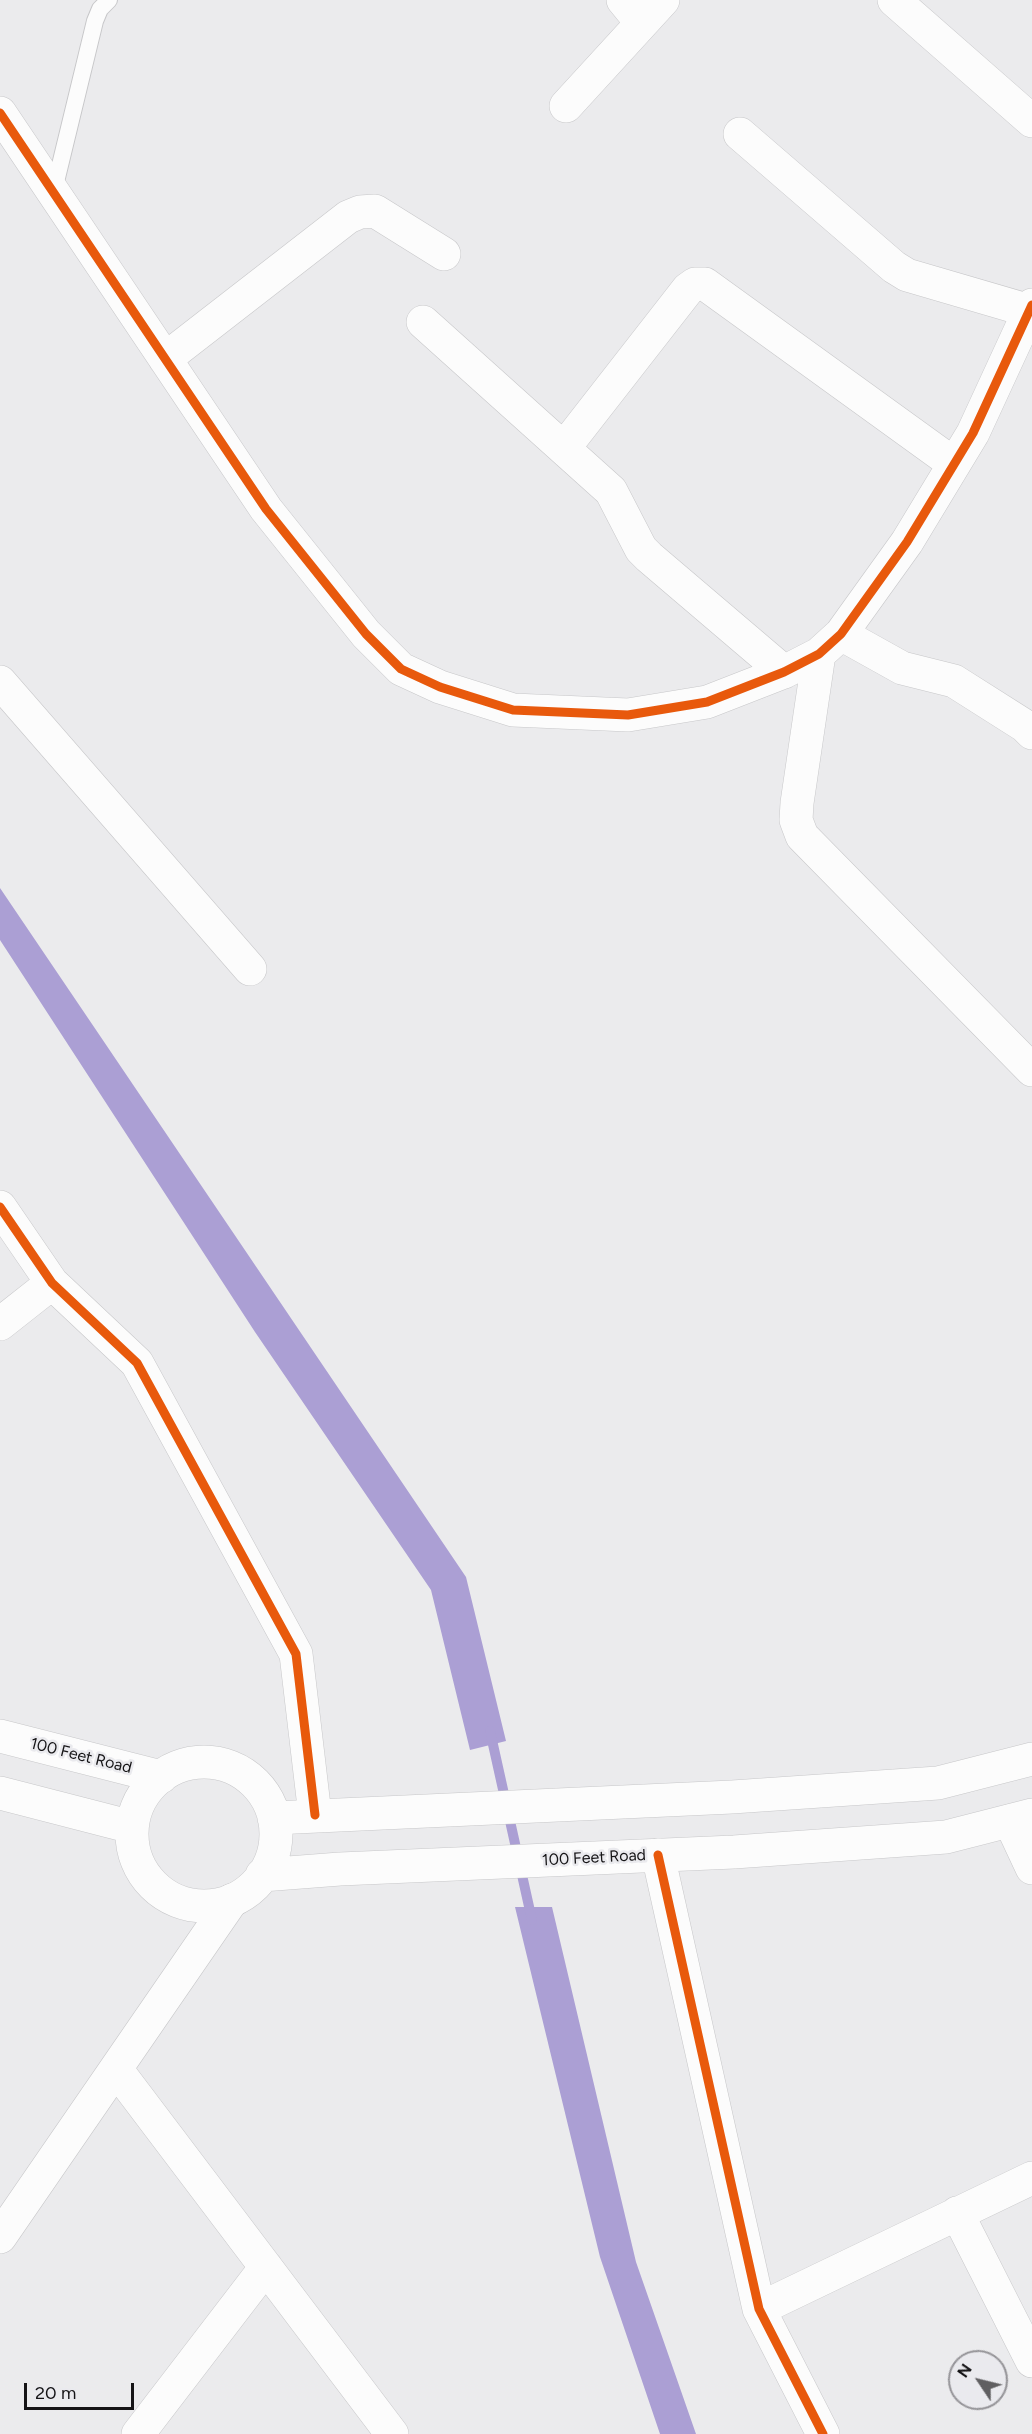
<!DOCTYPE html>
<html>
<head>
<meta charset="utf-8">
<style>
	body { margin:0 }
	#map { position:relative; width:1032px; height:2434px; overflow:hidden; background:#ebebed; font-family:Figtree,sans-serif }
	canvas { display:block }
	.north { position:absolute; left:948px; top:2350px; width:60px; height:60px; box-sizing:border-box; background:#eaeaee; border:2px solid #959498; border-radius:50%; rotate:305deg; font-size:16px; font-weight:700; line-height:24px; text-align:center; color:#151416 }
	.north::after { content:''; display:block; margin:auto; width:21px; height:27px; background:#605f61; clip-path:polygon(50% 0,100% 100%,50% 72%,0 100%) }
	.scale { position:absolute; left:24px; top:2383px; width:110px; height:27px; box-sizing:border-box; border:3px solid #151416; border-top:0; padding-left:8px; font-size:18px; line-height:21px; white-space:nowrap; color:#151416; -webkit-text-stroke:4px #eaeaee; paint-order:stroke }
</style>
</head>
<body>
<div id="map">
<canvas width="1032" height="2434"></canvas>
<div class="north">N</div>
<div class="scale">20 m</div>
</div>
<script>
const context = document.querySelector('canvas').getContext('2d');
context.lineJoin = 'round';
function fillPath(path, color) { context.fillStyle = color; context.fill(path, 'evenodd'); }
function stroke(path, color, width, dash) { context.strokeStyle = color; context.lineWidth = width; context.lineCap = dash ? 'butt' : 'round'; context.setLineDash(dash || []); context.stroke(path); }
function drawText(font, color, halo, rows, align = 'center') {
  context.font = font + ' Figtree,sans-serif'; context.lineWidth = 5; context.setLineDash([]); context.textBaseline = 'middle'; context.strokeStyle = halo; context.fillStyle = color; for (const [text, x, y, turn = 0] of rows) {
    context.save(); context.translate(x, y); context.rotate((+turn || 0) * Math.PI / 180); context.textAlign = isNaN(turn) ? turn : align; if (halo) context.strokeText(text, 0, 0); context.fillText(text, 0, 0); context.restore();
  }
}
const water = new Path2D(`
	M0,888L466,1577L506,1741L470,1750L431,1590L255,1332L0,940Z
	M515,1907H552L636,2262L696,2434H660L600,2257Z`);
const stream = new Path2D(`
	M490,1731L532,1920`);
const lane = new Path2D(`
	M54,190L95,21L100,9L109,0`);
const street = new Path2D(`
	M623,0L641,22
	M894,0L1032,121
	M566,106L663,0
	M0,113L266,509L366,634L401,669L440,687L513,710L628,715L707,702L784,672L819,654L841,634L907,542L973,433L1032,305
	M740,134L894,267L907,275L1030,311
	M423,322L611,491L641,549L649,557L784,672
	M165,359L348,217L360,212L375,211L444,254
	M564,448L688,289L695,284H705L954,464
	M841,634L902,668L954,681L1025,726L1032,733
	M819,654L797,803L796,820L802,836L1032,1070
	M0,682L250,969
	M0,1207L52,1283L137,1363L296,1654L315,1815
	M0,1324L52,1283
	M1010,1821L1032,1868
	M658,1855L759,2309L823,2434
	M116,2069L392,2434
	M957,2213L1032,2361
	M0,2237L232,1900
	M759,2309L1032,2178
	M138,2434L266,2267`);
const secondary = new Path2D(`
	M0,1736L161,1777
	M132 1834a72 72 0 1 1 144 0a72 72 0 1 1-144 0Z
	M0,1793L132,1827
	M274,1818L732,1797L938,1783L1032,1759
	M262,1875L340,1869L734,1852L946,1837L1032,1815`);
const cycleway = new Path2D(`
	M0,113L266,509L366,634L401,669L440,687L513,710L628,715L707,702L784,672L819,654L841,634L907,542L973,433L1032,305
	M0,1207L52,1283L137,1363L296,1654L315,1815
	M658,1855L759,2309L823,2434`);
const streetNames = [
	["100 Feet Road",81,1756,14],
	["100 Feet Road",594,1858,-3]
];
fillPath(water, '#ab9fd4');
stroke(stream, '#ab9fd4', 10);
stroke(lane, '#c7c7c9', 18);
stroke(street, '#c7c7c9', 34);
stroke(secondary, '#c7c7c9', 34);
stroke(lane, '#fcfcfc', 16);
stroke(street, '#fcfcfc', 33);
stroke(secondary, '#fcfcfc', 33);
stroke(cycleway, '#e8590c', 9);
drawText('16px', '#151416', '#eaeaee', streetNames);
</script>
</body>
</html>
